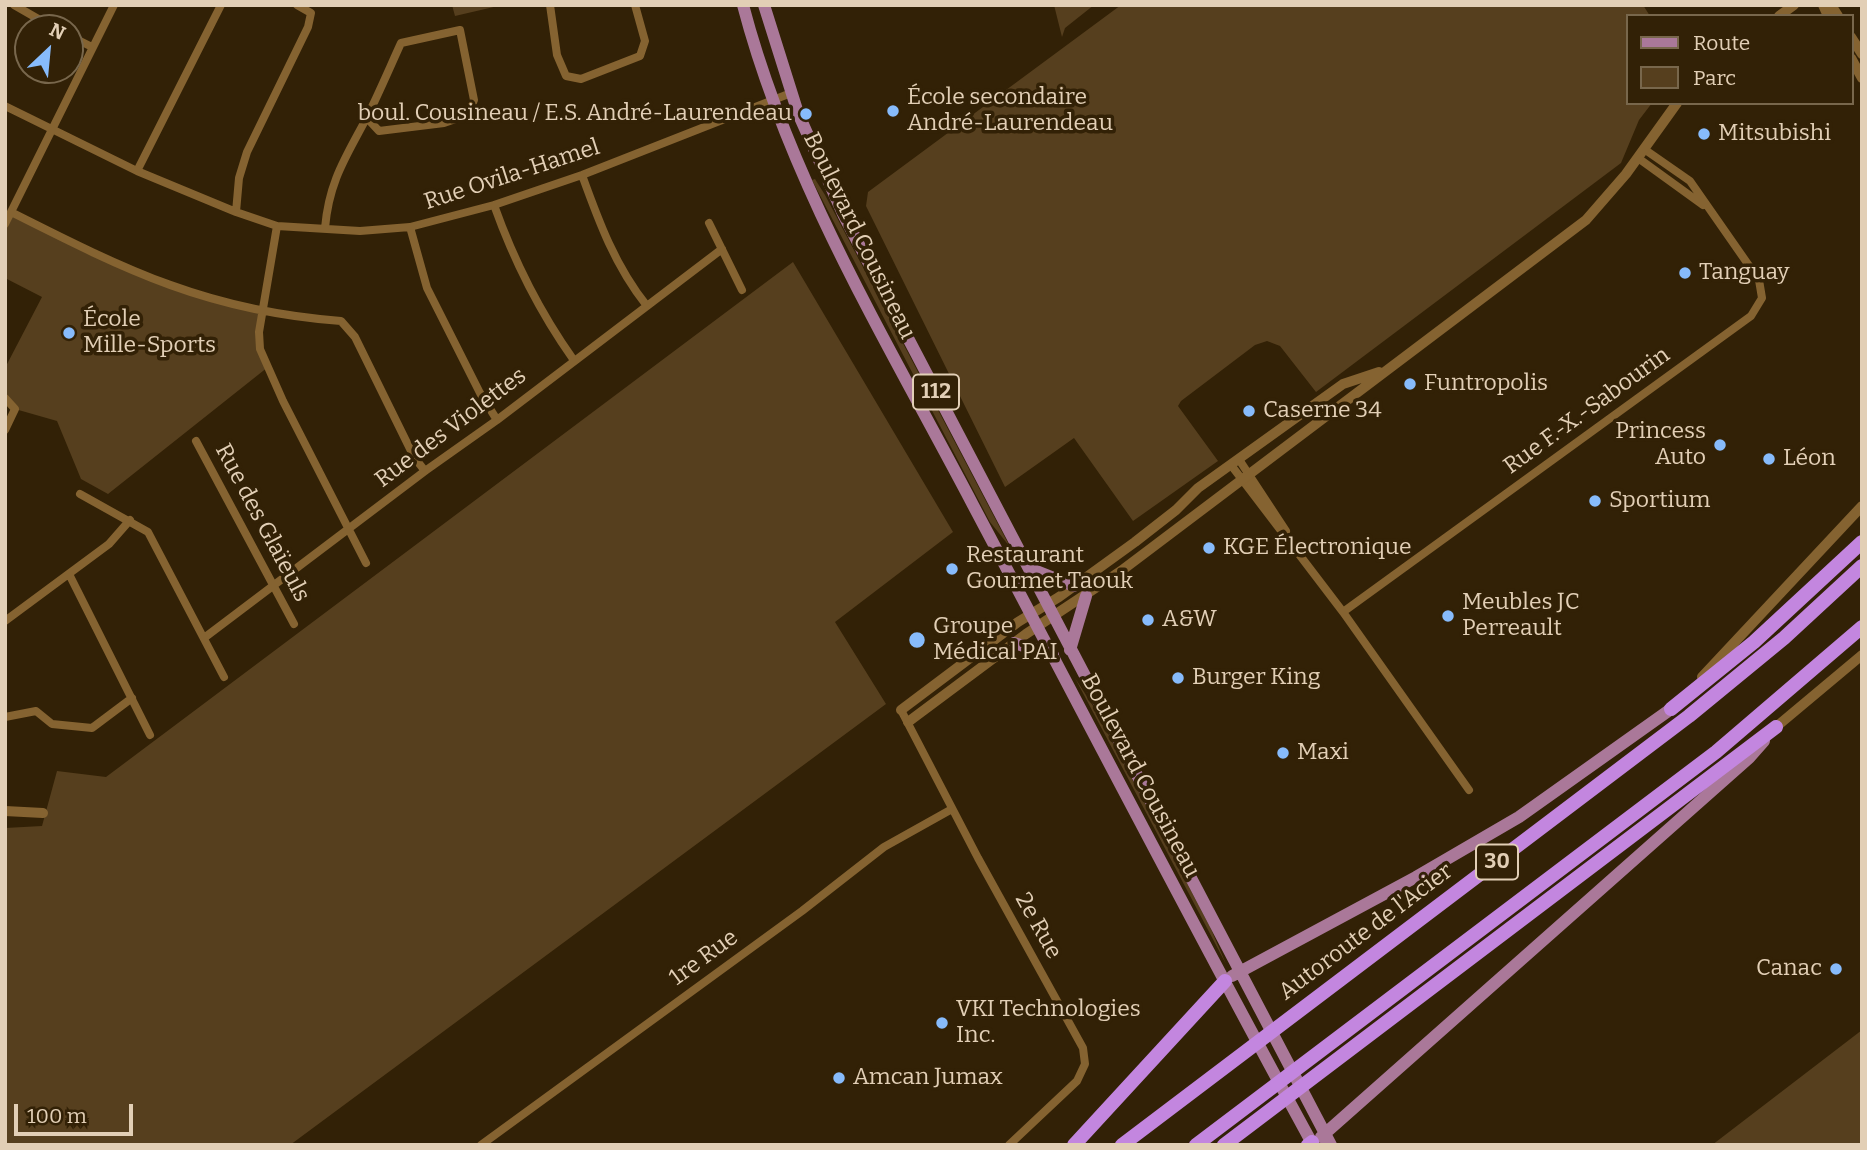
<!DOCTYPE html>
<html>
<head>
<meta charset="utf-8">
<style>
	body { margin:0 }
	#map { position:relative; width:1867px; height:1150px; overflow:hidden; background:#322106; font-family:Bitter,serif }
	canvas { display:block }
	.frame { position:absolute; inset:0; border:7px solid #e2cfb6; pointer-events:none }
	.legend { position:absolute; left:1626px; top:14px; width:228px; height:91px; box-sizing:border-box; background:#322106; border:2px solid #78674c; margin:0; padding:9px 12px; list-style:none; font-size:21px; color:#e2cfb6 }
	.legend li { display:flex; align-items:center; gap:14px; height:35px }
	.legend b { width:35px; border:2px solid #78674c }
	.north { position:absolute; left:14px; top:14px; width:70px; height:70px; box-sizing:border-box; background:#322106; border:2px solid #78674c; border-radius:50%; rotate:26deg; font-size:19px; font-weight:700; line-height:28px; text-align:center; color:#e2cfb6 }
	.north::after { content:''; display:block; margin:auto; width:24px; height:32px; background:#87bbfb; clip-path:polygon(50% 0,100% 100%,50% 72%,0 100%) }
	.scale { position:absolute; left:14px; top:1104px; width:119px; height:32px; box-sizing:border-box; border:4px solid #e2cfb6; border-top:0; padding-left:9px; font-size:21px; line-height:24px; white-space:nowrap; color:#e2cfb6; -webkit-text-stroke:5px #322106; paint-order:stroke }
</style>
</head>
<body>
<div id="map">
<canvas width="1867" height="1150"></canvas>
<div class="frame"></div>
<ul class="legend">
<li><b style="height:9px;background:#aa7899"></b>Route</li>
<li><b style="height:19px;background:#563f1e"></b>Parc</li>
</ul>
<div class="north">N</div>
<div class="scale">100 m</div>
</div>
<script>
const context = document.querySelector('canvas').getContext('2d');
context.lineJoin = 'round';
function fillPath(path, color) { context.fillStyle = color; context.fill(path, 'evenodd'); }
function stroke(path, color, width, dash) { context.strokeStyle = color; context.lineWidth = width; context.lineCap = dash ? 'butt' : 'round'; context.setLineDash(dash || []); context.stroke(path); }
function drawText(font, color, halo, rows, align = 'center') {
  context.font = font + ' Bitter,serif'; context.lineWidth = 7; context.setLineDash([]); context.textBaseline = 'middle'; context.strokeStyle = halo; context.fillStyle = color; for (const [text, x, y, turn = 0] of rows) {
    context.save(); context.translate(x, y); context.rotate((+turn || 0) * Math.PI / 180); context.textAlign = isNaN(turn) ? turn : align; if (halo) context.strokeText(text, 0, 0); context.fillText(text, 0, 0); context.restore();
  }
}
const green = new Path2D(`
	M452,5H498V6L455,16Z
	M1054,5H1094L1065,28L1062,37Z
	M1121,5H1643L1650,16H1627V103H1652L1639,120L1621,163L1316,392L1280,346L1267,341L1255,345L1181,401L1178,406L1218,461L1133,521L1074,438L1005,487L866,206L868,192Z
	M815,179L825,195L1010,547L990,522L812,180Z
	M11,212L106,261L264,313L259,332L268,367L108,494L81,479L57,421L15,409L5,398V368L42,297L5,278V224Z
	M793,262L953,532L835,622L886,704L290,1145H5V828L42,826L57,771L106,777Z
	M1075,678L1095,709L1210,927L1226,964Z
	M1862,1030V1145H1712Z`);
const street = new Path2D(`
	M14,5L54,28
	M550,5L557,55L566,76L581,79L640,56L645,41L635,5
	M70,36L92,47
	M5,106L137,171L236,212L277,226L360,231L410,227L494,205L582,175L791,93
	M1638,158L1703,205
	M137,171L221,5
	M582,175C599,222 615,266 647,306
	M494,205C514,261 539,311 573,359
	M11,212C128,271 208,311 341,321L355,337L414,457L425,471
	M236,212L239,178L247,152L308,27L311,13L297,5
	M709,223L742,290
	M5,224L114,5
	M277,226L259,332L260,349L283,401L366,563
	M410,227L427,288L480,393L497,420
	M325,228C329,181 346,157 367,117C379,93 390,67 401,43L460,30L474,100L467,115L444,123L379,131L366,117
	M5,398L15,409L5,430
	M196,441L294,624
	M1240,461L1286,531
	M1231,465L1343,612L1751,316L1762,298L1759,280L1690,181L1644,149
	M80,494L148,532L224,677
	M69,574L150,735
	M1343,612L1469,790
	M5,621L109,544L130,520
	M204,638L425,471L497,420L722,249
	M901,710L978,858L1083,1048L1085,1064L1077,1081L1009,1145
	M5,717L36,711L52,724L92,728L132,698
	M481,1145L802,911L884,847L952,809`);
const secondary = new Path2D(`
	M1823,5L1828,16
	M1831,5L1838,16
	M1779,16L1794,5
	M1851,37L1862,54
	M1851,58L1862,78
	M1702,677L1862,506
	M901,710L1018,622L1059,597L1135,542L1176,510L1198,488L1343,384L1379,372
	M908,722L1026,634L1121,571L1586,220L1626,174L1677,103
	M1776,727L1862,655
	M5,811L43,813`);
const primary = new Path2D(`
	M743,5C790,184 888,343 973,505C1086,718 1197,933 1313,1145
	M764,5L798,113L844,216L1331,1145
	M1029,568L1074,586
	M1014,643L1053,655
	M1070,650L1086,596
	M1232,976L1416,877L1519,817L1671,709
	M1321,1137L1749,758L1764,741`);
const highway = new Path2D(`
	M1671,709L1754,642L1862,542
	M1074,1145L1225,981
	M1122,1145L1689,716L1784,638L1862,566
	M1196,1145L1716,752L1862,627
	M1224,1145L1776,727
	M1308,1145L1312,1142`);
const markers = [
	[893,111,7,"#87bbfb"],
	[806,114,7,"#87bbfb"],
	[1704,134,7,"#87bbfb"],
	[1685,273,7,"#87bbfb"],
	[69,333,7,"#87bbfb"],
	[1410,384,7,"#87bbfb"],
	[1249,411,7,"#87bbfb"],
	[1720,445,7,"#87bbfb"],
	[1769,459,7,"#87bbfb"],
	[1595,501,7,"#87bbfb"],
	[1209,548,7,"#87bbfb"],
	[952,569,7,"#87bbfb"],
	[1448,616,7,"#87bbfb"],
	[1148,620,7,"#87bbfb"],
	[917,640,9,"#87bbfb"],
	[1178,678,7,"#87bbfb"],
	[1283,753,7,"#87bbfb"],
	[1836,969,7,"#87bbfb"],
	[942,1023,7,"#87bbfb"],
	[839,1078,7,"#87bbfb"]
];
const shields = [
	[936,392,46],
	[1497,862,42]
];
const shieldNames = [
	["112",936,392],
	["30",1497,862]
];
const poiNames = [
	["École secondaire",907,98],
	["André-Laurendeau",907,124],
	["boul. Cousineau / E.S. André-Laurendeau",792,114,"right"],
	["Mitsubishi",1718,134],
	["Tanguay",1699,273],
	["École",83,320],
	["Mille-Sports",83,346],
	["Funtropolis",1424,384],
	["Caserne 34",1263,411],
	["Princess",1706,432,"right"],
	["Auto",1706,458,"right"],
	["Léon",1783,459],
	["Sportium",1609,501],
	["KGE Électronique",1223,548],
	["Restaurant",966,556],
	["Gourmet Taouk",966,582],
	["Meubles JC",1462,603],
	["Perreault",1462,629],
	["A&W",1162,620],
	["Groupe",933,627],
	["Médical PAI",933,653],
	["Burger King",1192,678],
	["Maxi",1297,753],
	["Canac",1822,969,"right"],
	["VKI Technologies",956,1010],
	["Inc.",956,1036],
	["Amcan Jumax",853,1078]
];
const streetNames = [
	["Rue Ovila-Hamel",512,175,-18],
	["Boulevard Cousineau",859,236,64],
	["Rue F.-X.-Sabourin",1587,411,-36],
	["Rue des Violettes",451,428,-37],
	["Rue des Glaïeuls",262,523,62],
	["Boulevard Cousineau",1140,776,62],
	["2e Rue",1038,926,61],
	["Autoroute de l'Acier",1366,932,-37],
	["1re Rue",704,958,-36]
];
fillPath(green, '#563f1e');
stroke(street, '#856331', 8);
stroke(secondary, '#856331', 10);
stroke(primary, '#aa7899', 12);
stroke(highway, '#c386df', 14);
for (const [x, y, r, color] of markers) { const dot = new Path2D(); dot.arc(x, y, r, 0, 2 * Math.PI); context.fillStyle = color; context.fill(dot); stroke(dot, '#322106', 2.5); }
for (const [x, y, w] of shields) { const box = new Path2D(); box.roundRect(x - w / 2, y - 17.5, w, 35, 5); context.fillStyle = '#322106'; context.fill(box); stroke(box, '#e2cfb6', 2); }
drawText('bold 21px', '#e2cfb6', null, shieldNames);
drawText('23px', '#e2cfb6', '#322106', poiNames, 'left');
drawText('23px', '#e2cfb6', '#322106', streetNames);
</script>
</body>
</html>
